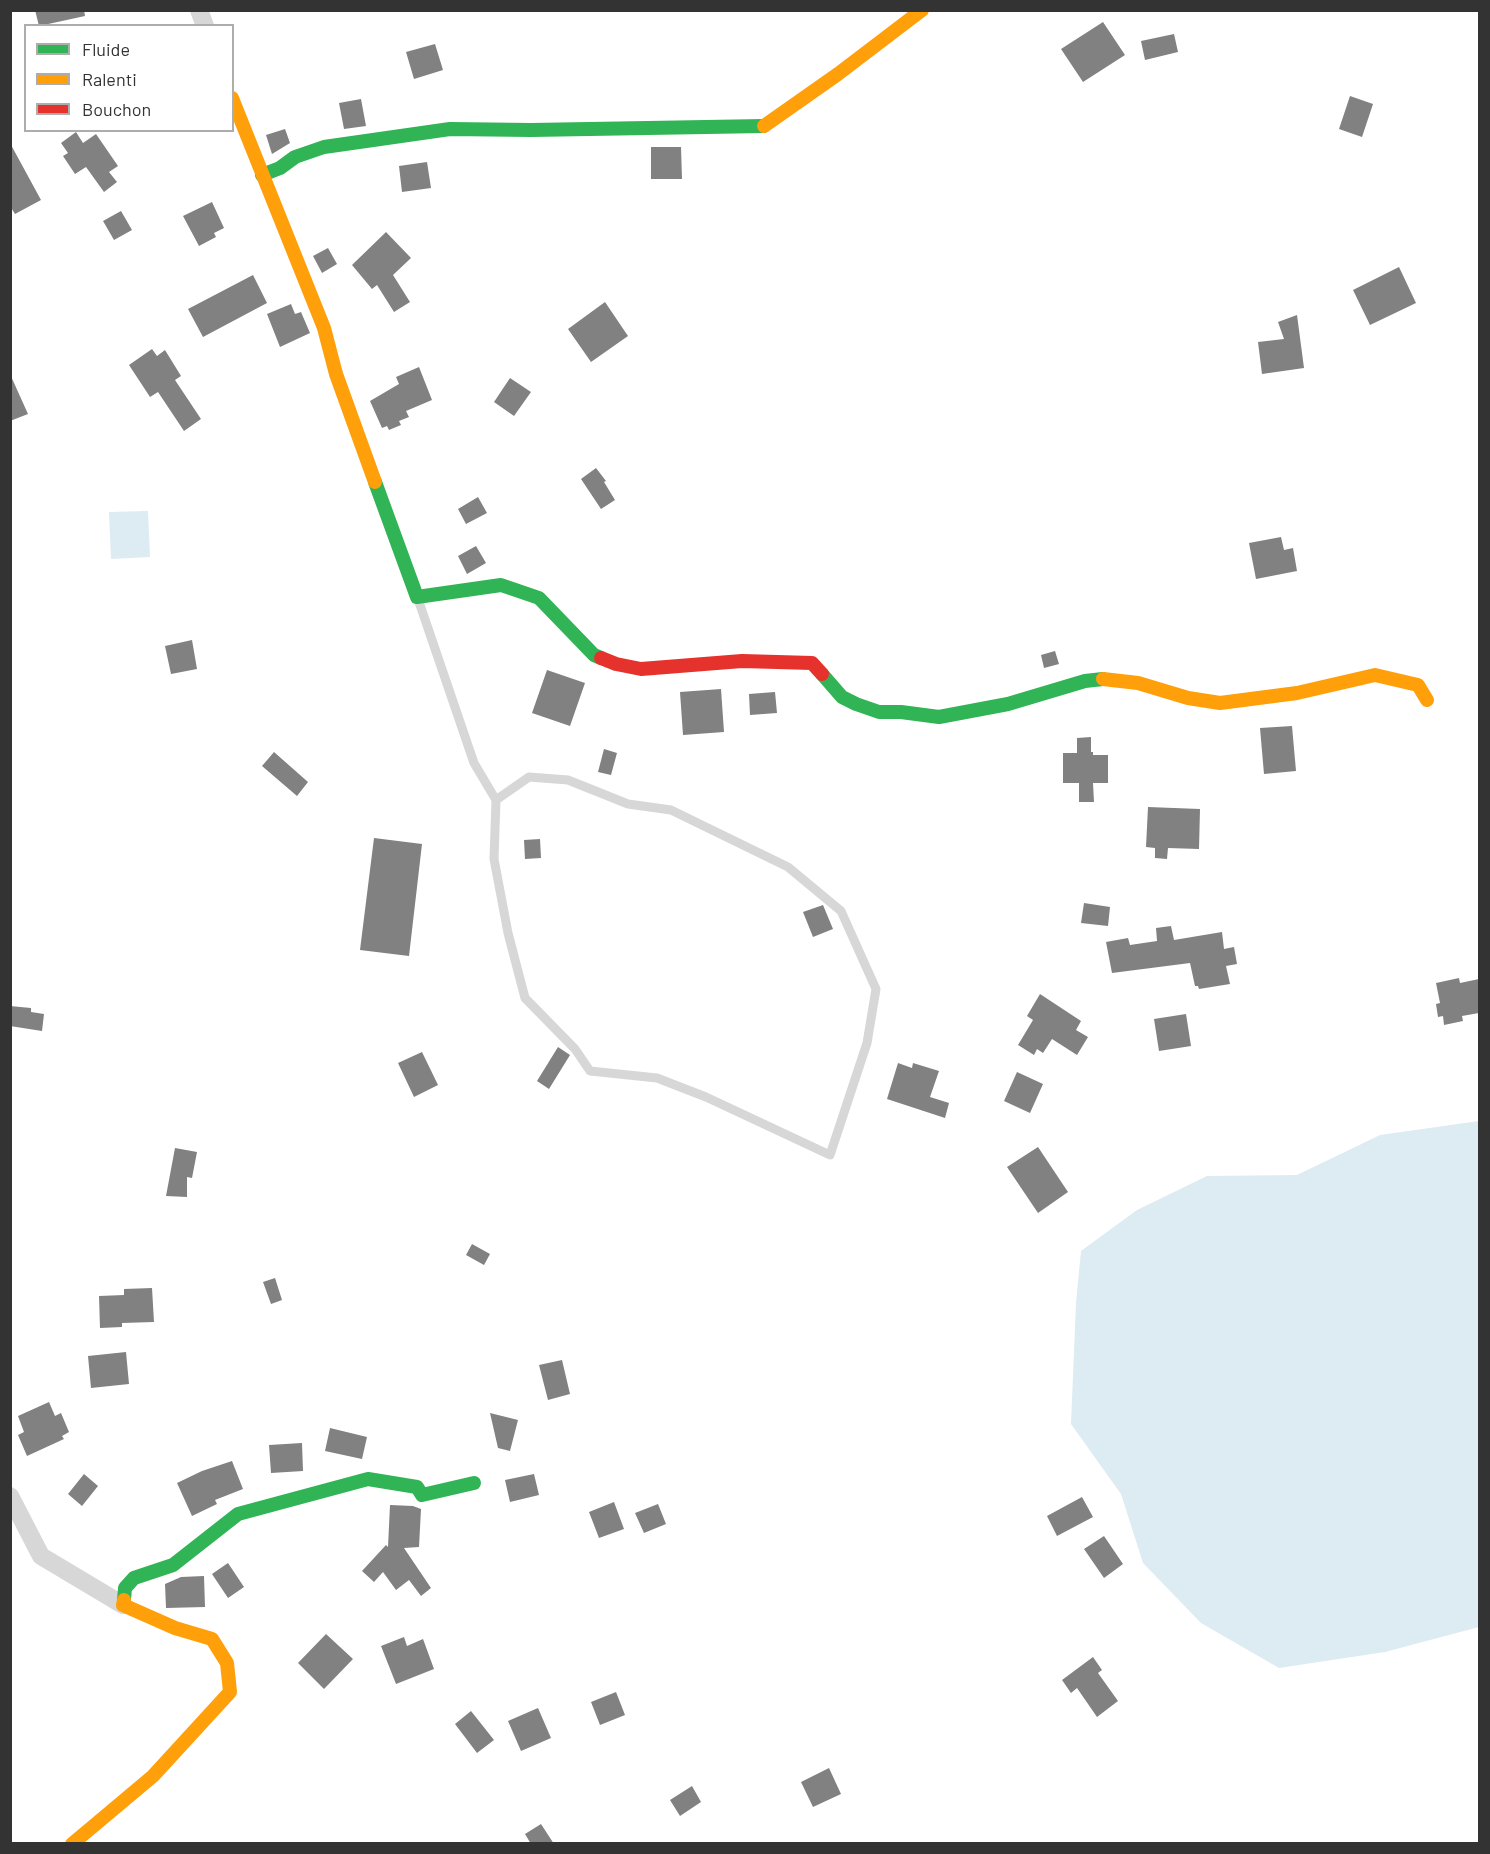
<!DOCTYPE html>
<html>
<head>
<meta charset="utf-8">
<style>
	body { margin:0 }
	#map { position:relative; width:1490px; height:1854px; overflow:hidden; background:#fff; font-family:Barlow,sans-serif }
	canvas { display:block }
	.frame { position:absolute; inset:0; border:12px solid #333; pointer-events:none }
	.legend { position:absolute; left:24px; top:24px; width:210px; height:108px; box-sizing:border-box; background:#fff; border:2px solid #adadad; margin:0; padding:8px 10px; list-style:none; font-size:18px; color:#333 }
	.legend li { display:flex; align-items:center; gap:12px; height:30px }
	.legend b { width:30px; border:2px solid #adadad }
</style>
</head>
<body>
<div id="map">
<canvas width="1490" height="1854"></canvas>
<div class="frame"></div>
<ul class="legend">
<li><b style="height:8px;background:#30b455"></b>Fluide</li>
<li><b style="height:8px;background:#ff9f0a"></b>Ralenti</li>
<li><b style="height:8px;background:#e5322d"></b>Bouchon</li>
</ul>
</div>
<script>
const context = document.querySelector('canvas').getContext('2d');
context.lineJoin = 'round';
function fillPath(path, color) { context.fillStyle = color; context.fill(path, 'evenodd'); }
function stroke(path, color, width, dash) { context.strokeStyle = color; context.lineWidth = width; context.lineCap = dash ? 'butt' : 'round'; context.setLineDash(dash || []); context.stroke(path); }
const water = new Path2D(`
	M148,511L150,557L111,559L109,512Z
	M1479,1121V1627L1385,1652L1279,1668L1201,1623L1143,1563L1121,1494L1071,1424L1076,1303L1081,1251L1137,1210L1207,1176L1297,1175L1380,1135Z`);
const building = new Path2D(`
	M35,10H84L85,16L39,26Z
	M1103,22L1125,55L1083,82L1061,49Z
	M1174,34L1178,52L1145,60L1141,41Z
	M435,44L443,70L414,79L406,52Z
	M1350,96L1373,104L1362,137L1339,129Z
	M361,99L366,126L344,129L339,103Z
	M285,129L290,143L272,154L266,135Z
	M76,132L83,143L96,134L118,166L109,172L117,182L104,192L86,167L75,174L63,156L68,153L61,143Z
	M10,143L41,200L15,214L10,206Z
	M651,147H681L682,179H651Z
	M427,162L431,188L402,192L399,166Z
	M212,202L224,228L214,233L216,237L199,246L183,216Z
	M121,211L132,230L114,240L103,221Z
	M386,232L411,258L393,275L410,302L394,312L377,285L372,289L352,265Z
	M328,248L337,264L322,273L313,256Z
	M1399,267L1416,303L1370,325L1353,290Z
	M253,275L267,303L203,337L188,309Z
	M605,302L628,336L591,362L568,329Z
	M291,304L295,314L301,312L310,333L280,347L267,314Z
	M1297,315L1304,368L1262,374L1258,342L1284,339L1278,322Z
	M152,349L157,356L165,350L181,376L175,380L201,419L184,431L158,392L150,397L129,365Z
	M419,367L432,400L406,411L409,417L399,421L401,425L389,430L387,426L382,428L370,401L399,384L396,377Z
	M10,374L28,414L10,421Z
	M510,378L531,392L514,416L494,402Z
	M596,468L606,481L604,482L615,500L601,509L581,479Z
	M478,497L487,513L466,524L458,509Z
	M1281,537L1284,550L1293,548L1297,571L1256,579L1249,543Z
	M476,546L486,563L467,574L458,556Z
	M192,640L197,669L171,674L165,646Z
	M1055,651L1059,664L1044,668L1041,655Z
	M547,670L585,683L570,726L532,713Z
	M721,689L724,732L683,735L680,692Z
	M775,692L777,713L750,715L749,694Z
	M1292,726L1296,771L1264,774L1260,728Z
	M1091,737V752H1093V755H1108V783H1093L1094,802H1079V783H1063V753H1077V738Z
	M604,749L617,753L611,775L598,772Z
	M274,752L308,782L297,796L262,766Z
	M1148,807L1200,809L1199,849L1168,848L1167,859L1155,858V848L1146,847Z
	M374,838L422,844L409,956L360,950Z
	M540,839L541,858L525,859L524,840Z
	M1084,903L1110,907L1108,926L1081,923Z
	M823,905L833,929L813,937L803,912Z
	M1171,926L1174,940L1222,932L1224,949L1234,947L1237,964L1226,966L1230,984L1199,989L1198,986H1195L1190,963L1112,973L1106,942L1128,938L1130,945L1157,941L1156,928Z
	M1459,978L1460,983L1479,979V1013L1462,1016L1463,1021L1444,1025L1443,1016L1438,1017L1436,1004L1440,1003L1436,983Z
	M1040,994L1081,1021L1076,1030L1088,1037L1077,1055L1052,1039L1043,1053L1037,1049L1034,1055L1018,1045L1033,1020L1027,1016Z
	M10,1006L31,1008V1012L44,1014L42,1031L10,1026Z
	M1186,1014L1191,1046L1159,1051L1154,1019Z
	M558,1047L570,1055L549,1089L537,1081Z
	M422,1052L438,1085L414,1097L398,1063Z
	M898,1063L912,1068L913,1063L939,1071L930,1097L949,1103L945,1118L887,1099Z
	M1017,1072L1043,1084L1030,1113L1004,1101Z
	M1038,1147L1068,1192L1038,1213L1007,1167Z
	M175,1148L197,1152L192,1178L187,1177V1197L166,1196Z
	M472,1244L490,1254L484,1265L466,1255Z
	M275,1278L282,1300L271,1304L263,1282Z
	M152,1288L154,1322L122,1323V1327L100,1328L99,1296L124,1295V1289Z
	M126,1352L129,1384L91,1388L88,1356Z
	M562,1360L570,1394L548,1400L539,1365Z
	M49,1402L55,1416L61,1413L69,1432L62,1436L64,1439L27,1456L18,1435L24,1432L18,1416Z
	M490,1413L518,1420L510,1451L498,1448Z
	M330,1428L367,1437L362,1459L325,1451Z
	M302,1443L303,1471L271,1473L269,1445Z
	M232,1461L243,1489L215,1500L217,1504L192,1516L177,1483L202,1471Z
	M84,1474L98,1486L82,1506L68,1494Z
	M534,1474L539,1495L510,1502L505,1480Z
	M1082,1497L1093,1517L1057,1536L1047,1516Z
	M614,1502L624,1529L599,1538L589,1512Z
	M658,1504L666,1524L644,1533L635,1513Z
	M390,1505L413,1506L421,1509L419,1547L404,1548L431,1588L421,1596L409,1580L396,1590L383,1572L374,1582L362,1571L386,1545L388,1547Z
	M1104,1536L1123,1564L1104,1578L1084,1549Z
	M228,1563L244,1587L228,1598L212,1574Z
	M204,1576L205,1607L166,1608L165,1584L181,1577Z
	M326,1634L353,1659L324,1689L298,1663Z
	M404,1637L407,1646L423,1639L434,1669L396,1684L381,1646Z
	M1093,1657L1102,1670L1098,1673L1118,1701L1097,1717L1077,1688L1071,1693L1062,1680Z
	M616,1692L625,1715L600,1725L591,1702Z
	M538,1708L551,1738L521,1751L508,1721Z
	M471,1711L494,1740L477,1753L455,1724Z
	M829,1768L841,1794L813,1807L801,1782Z
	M692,1786L701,1802L680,1816L670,1800Z
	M541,1824L554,1844H531L525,1834Z`);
const lane = new Path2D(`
	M418,599L474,763L496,800L494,859L508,933L525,998L575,1049L590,1071L657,1078L706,1097L830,1155L867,1043L876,989L841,911L788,867L671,810L628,804L568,780L529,777L496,800`);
const street = new Path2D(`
	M199,10L205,26
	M10,1496L41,1556L123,1605`);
const fast = new Path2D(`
	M262,175L280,168L295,157L324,147L450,129L531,130L764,126
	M375,482L417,597L501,585L539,598L594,655L601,658
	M822,674L842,697L856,704L879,712H901L939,717L1008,704L1085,681L1103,679
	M124,1600L125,1588L134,1578L173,1565L238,1514L368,1479L417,1487L422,1495L474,1483`);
const slow = new Path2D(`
	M232,98L324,328L336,374L375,482
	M764,126L838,74L922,10
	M1103,679L1138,683L1188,698L1220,703L1297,693L1375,675L1418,685L1427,700
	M72,1844L153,1776L230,1692L227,1663L212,1639L175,1628L123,1605L124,1600`);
const jam = new Path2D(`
	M601,658L616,664L641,669L742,661L812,663L822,674`);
fillPath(water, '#ddebf3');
fillPath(building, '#818181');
stroke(lane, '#d7d7d7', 9);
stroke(street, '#d7d7d7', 18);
stroke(fast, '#30b455', 14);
stroke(slow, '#ff9f0a', 14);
stroke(jam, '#e5322d', 14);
</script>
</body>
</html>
